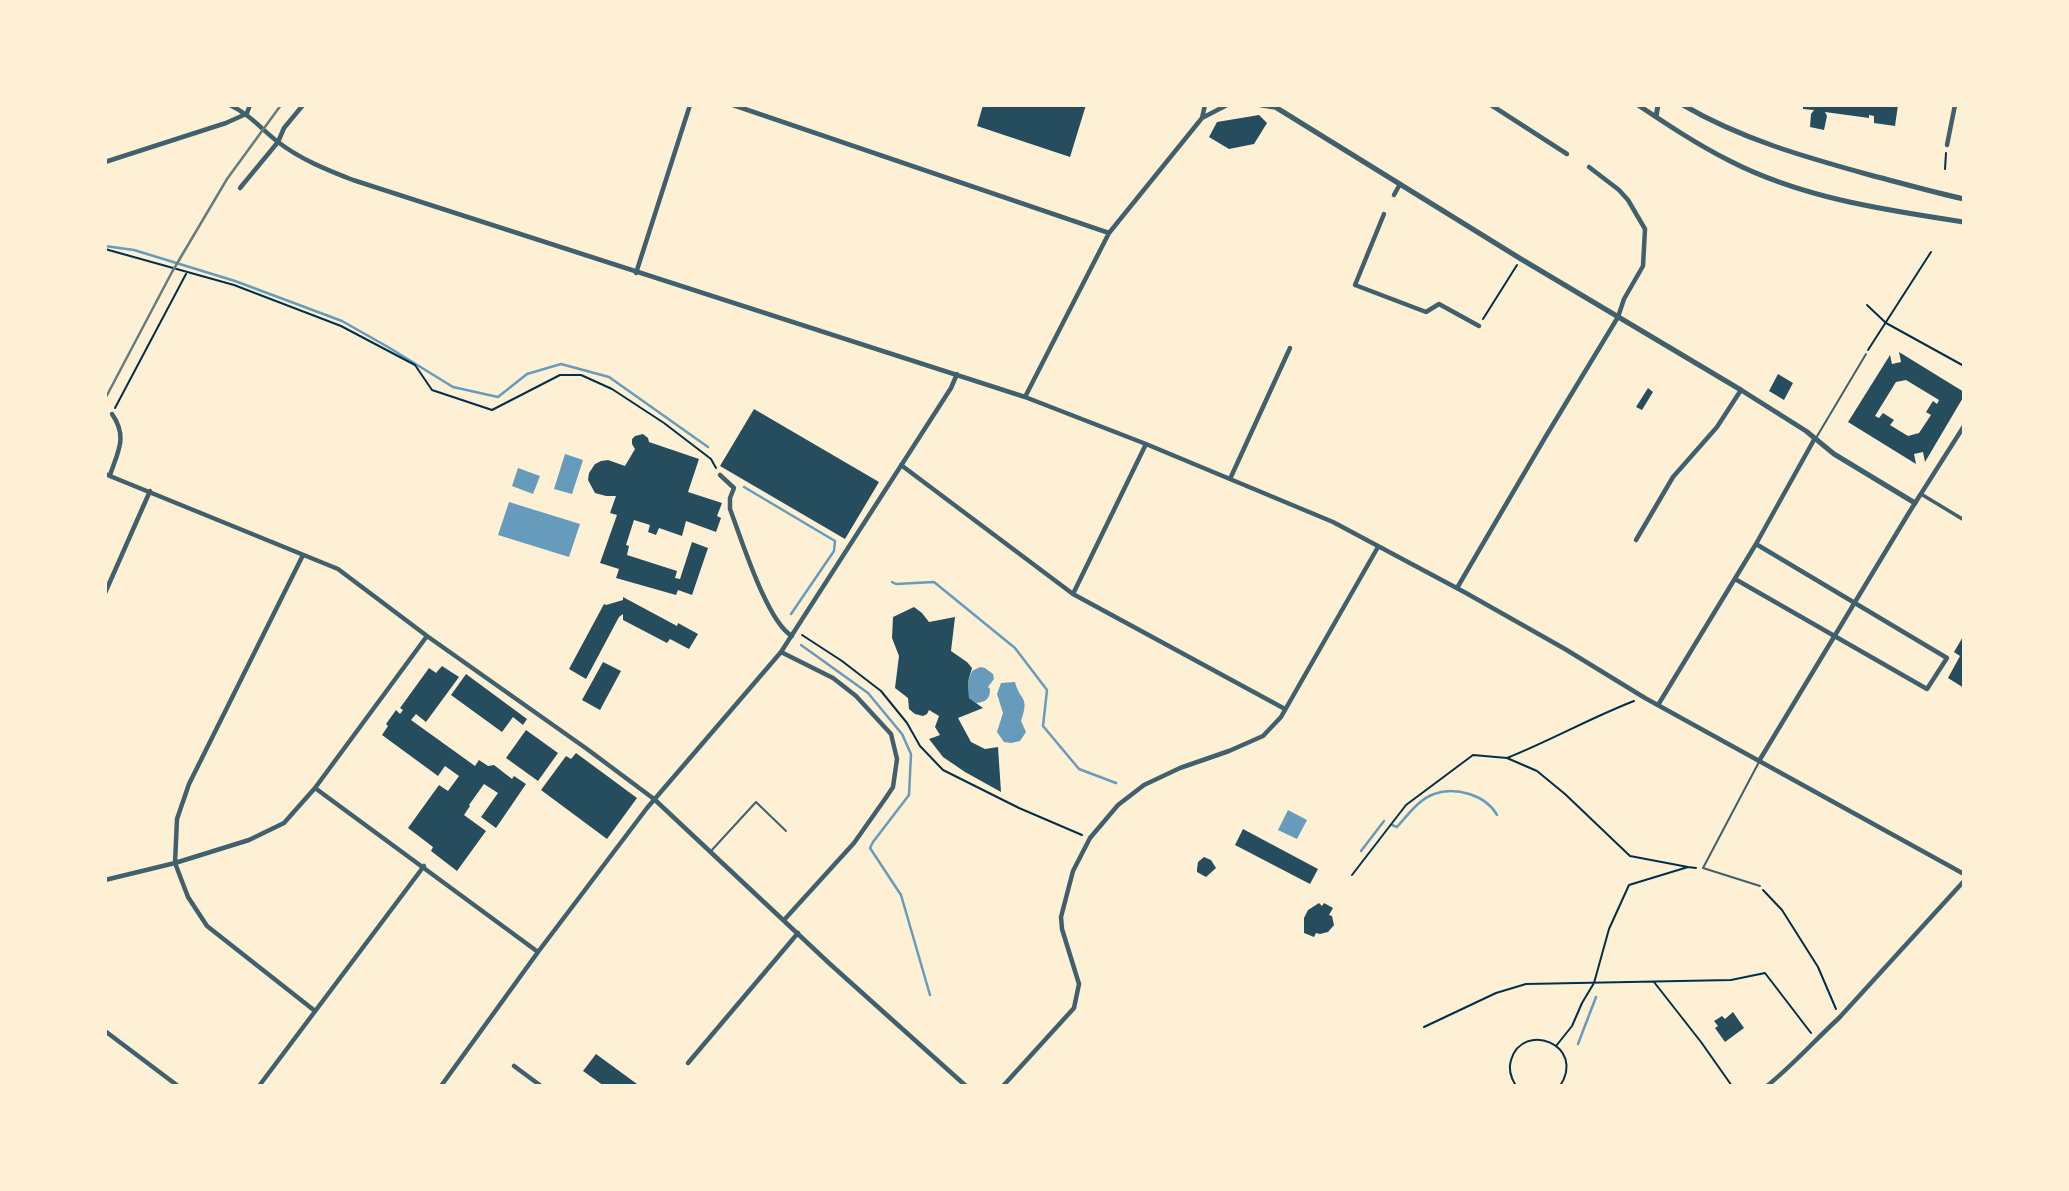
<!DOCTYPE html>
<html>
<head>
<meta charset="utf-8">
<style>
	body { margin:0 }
	#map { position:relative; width:2069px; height:1191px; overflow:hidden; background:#fdf0d5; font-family:Montserrat,sans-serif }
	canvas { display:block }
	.frame { position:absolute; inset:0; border:107px solid #fdf0d5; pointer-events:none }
</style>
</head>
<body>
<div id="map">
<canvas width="2069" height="1191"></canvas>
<div class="frame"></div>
</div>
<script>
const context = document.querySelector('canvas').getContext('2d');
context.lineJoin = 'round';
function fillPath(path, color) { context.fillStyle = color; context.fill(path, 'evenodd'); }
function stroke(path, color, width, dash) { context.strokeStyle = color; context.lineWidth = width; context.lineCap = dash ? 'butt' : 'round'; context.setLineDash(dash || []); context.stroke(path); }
const water = new Path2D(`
	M565,454L583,460L572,494L554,489Z
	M518,468L540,476L533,494L512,486Z
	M509,502L580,524L569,557L498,535Z
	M980,667L985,668L993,674L994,679L988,687L990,689C990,699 986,702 976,703L969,698L968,682L972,671Z
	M1015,682C1020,702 1030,695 1021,721L1026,732L1020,741L1011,743L1004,742L997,732L1003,713L997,694L1001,683Z
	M1288,810L1307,820L1297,839L1278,830Z`);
const stream = new Path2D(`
	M105,246L134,250L235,281L342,321L388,347L453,387L498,397L527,374L561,364L609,377L708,447
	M744,487L835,541L834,551L791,614
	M892,582L896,584L934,582L1015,648L1047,690L1043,726L1079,769L1116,783
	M801,645L868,693L902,734L911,754L909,795L873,842L870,848L901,895L930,995
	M1392,825L1397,827C1407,816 1419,799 1434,794C1455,786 1486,795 1497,815
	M1361,851L1384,821
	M1578,1044L1596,997`);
const building = new Path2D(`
	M983,105H1086L1070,157L977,126Z
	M1803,105H1869L1875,107L1876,105H1898L1895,126L1874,123V116L1869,115V118L1825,112L1827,116L1824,130L1810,127L1811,114L1814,110L1803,109Z
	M1259,115L1267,123L1254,144L1229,149L1209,137L1217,122Z
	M1899,352L1964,392V396L1925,462L1923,452L1914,454L1916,464L1848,422L1890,355L1892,364L1901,362ZM1906,380L1939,400L1937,404L1933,401L1926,412L1931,415L1919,433L1908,436L1890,425L1894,420L1883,413L1879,418L1875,416L1896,382Z
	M1778,374L1793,383L1784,400L1769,391Z
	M1648,388L1653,392L1642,410L1636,407Z
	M754,409L879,482L845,539L720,466Z
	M643,434L648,438L649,442L699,459L688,492L722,503L717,516L721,518L716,532L686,521L682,536L659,528L656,535L648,532L650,525L634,520L626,545L629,546L627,555L677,571L675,578L680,579L692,542L708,548L692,595L678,590L676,595L616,578L619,569L600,563L617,515L610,513L616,496H606L595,493L588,480L589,473L595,464L601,461L608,460L625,466L635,449L632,444V439L635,436Z
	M623,597L677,626L678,623L698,634L689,649L670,639L667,643L623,620V614L619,617L586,679L569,669L604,604L606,605L623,600Z
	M914,607L922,613L929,622L955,617L951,651L967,662L972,668L968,682L969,698L983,708L958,718L971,742L985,749L998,747L1001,792L965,772L943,757L929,739L940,735L935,727L939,716L929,710L927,714L923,716L915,714L909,709L908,698L895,688L899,656L892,638L893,617Z
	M1964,635V688L1948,678L1960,656L1954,652Z
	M603,662L621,671L600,710L582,700Z
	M442,666L459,677L426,722L416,714L411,720L475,766L479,760L488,766L494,765L512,779L514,776L526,784L496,828L481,817L498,793L484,784L469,805L470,806L464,815L486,831L457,871L431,851L433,847L408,828L439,785L448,791L459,776L445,766L438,776L382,735L388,726L386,724L396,710L400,714L403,710L400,708L429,668L436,673Z
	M466,674L527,719L523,725L513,717L502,732L451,695Z
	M526,730L558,753L538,781L506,758Z
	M576,753L637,798L607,839L541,790L566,756L571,759Z
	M1243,829L1318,869L1310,884L1235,845Z
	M1204,857L1211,860L1216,868L1206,877L1197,872V869L1198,862Z
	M1319,903L1322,906L1324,903L1333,908L1329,915L1332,916L1334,925L1328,932L1320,934L1316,933L1314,937L1304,933V918L1308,910Z
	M1733,1012L1744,1028L1725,1042L1715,1028L1718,1026L1714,1021L1722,1016L1725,1019Z
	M596,1054L637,1084L635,1086H604L583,1071Z`);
const path = new Path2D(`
	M1945,169L1946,153
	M105,249L234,285L341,326L415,365L432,390L492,410L560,375H581L612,389L664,423L711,459L716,468
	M1867,305L1886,323L1964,366
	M1483,319L1517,265
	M1868,350L1931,252
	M115,408L186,274
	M802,635L842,661L881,691L907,723L920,746L943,770L1019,808L1082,835
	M1507,758C1550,741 1590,718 1634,701
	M1352,875L1406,805L1473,755L1507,758L1537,771L1565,794L1630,856L1688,867
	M1763,890L1782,910L1818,967L1836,1009
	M1654,982L1701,1042L1732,1086
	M1424,1027L1496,993L1526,984L1731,980L1765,973L1811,1033
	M1556,1046L1572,1026L1582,1003L1594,983L1609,929L1629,885L1688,867L1696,868
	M1516,1086C1511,1078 1508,1069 1511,1060C1523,1020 1587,1045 1560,1086`);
const service = new Path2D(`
	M1816,438L1866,354
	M1759,762L1703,868L1760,886
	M711,851L756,802L786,831`);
const pedestrian = new Path2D(`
	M1921,494L1964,520`);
const minor = new Path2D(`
	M230,105C252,116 260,128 278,142C300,159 327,170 353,180L1025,397L1146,444L1333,522L1466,593L1565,649L1645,698L1964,874
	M733,105L1109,233
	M1491,105L1567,154
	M247,113L250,105
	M1202,118L1205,105
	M1947,145L1955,105
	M105,162L226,123L246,114
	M240,188L278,142L284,128L303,105
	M1394,195L1400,184
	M1384,214L1355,285L1426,312L1439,304L1479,326
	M636,273L690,105
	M1025,397L1109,233L1202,118L1227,105
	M901,465L1073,594L1285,709
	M105,474L338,569L427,636L587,749L654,799L830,964L966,1086
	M110,475C118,451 128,437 112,414
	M720,475L734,488L730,498V509C741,538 767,622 792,636
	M1230,479L1290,348
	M1636,540L1673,477L1717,427L1741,390
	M303,555L189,784L177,819L175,863L188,897L207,926L315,1011
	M1735,579L1927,689L1947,658L1756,544
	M1457,588L1546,436L1618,317L1624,299L1643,266L1645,229L1628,200L1619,190L1589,167
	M105,593L150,491
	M1073,594L1146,444
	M781,652L833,678L856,696L891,734L897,759L893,787L885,799L854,843L784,920
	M1658,705L1756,544L1815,438
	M1759,761L1910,511L1964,426
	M315,788L538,952
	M105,880L175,863L249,840L284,823L315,788L427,636
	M105,1031L178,1086
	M688,1063L798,933
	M514,1066L541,1086
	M259,1086L424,866
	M441,1086L538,952L647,808L781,652L951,388L957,374
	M1003,1086L1074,1008L1079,984L1062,929L1061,917L1073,871L1090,838L1118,805L1144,785L1180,768L1229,751L1263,736L1281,717L1378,547
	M1767,1086C1793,1065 1814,1041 1839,1018L1964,881`);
const tertiary = new Path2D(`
	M1261,105L1274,107
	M1272,105L1521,259L1741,390L1806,431L1834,454L1915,503
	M1638,105C1668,125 1698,145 1730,161C1802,198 1885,210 1964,222
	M1683,105C1741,139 1805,157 1870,175C1901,183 1932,192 1964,199
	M1656,117L1658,105`);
const rail = new Path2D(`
	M105,399L172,272L227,179L281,105`);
fillPath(water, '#669bbc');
stroke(stream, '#669bbc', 2.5);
fillPath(building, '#264d5e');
stroke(path, '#003049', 2);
stroke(service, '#3f606c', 2);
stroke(pedestrian, '#3f606c', 3.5);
stroke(minor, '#3f606c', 4.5);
stroke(tertiary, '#3f606c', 5);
stroke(rail, '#657d81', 2.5);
</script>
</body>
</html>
